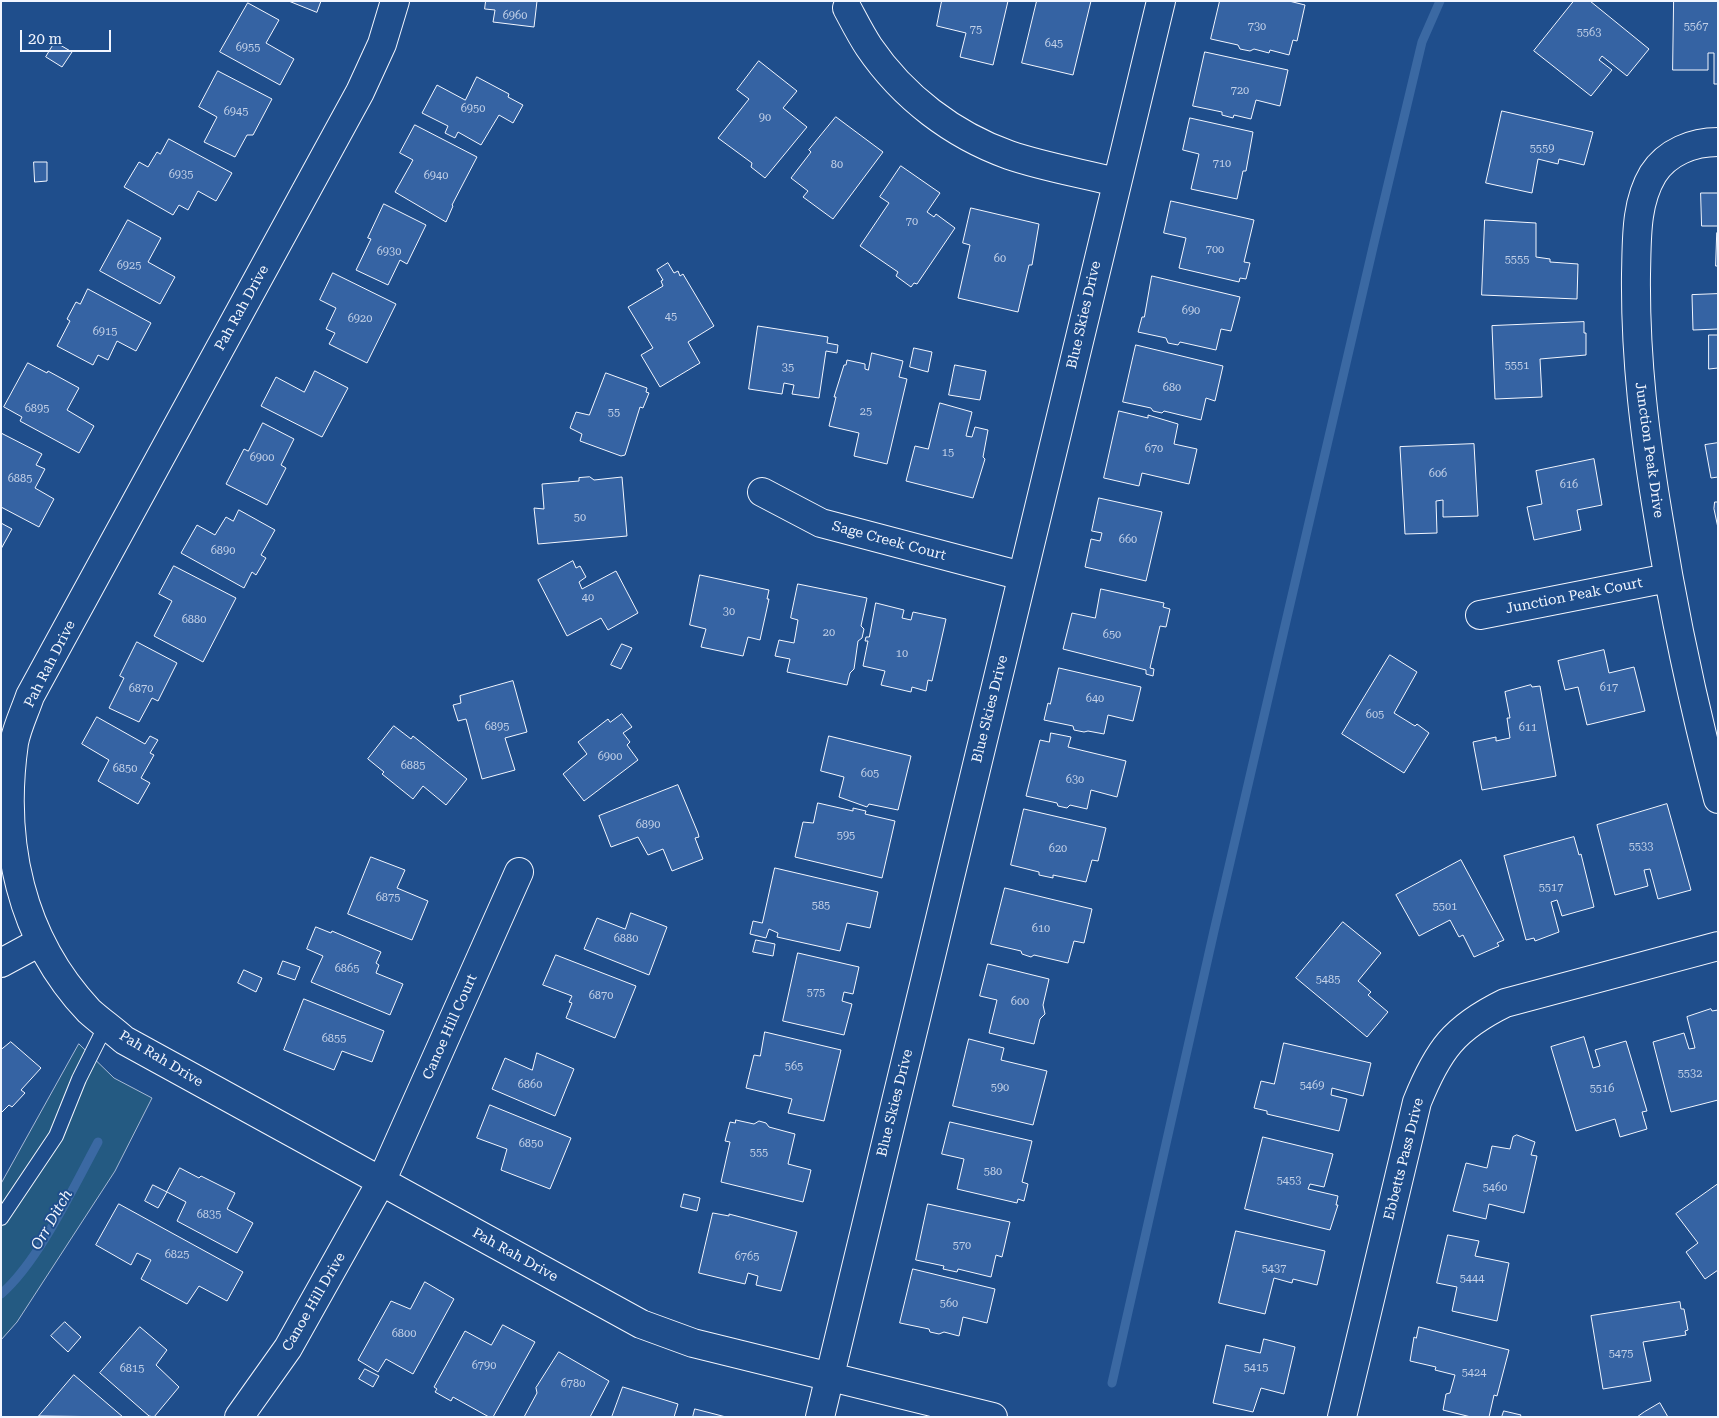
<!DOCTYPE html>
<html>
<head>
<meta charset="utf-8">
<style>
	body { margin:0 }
	#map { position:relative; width:1719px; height:1418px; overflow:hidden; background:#1f4e8c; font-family:"Roboto Serif",serif }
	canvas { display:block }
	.frame { position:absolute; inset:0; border:2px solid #f2f6ff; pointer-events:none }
	.scale { position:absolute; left:20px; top:30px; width:91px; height:22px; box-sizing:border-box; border:2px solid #f2f6ff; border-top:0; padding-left:6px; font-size:15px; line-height:18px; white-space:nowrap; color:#f2f6ff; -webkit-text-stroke:4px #1f4e8c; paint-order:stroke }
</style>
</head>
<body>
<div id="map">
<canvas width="1719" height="1418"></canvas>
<div class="frame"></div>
<div class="scale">20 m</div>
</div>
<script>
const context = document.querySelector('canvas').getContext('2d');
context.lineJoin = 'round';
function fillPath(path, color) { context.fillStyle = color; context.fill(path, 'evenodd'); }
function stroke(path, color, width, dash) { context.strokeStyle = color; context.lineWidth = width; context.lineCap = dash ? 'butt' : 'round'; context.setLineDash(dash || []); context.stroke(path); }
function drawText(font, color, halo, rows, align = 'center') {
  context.font = font + ' "Roboto Serif",serif'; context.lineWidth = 4; context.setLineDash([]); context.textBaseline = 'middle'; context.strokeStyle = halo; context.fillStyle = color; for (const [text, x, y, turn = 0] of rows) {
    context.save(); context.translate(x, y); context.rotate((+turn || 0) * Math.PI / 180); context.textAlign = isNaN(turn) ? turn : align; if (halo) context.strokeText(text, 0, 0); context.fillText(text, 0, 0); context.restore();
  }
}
const green = new Path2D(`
	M79,1044L114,1078L152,1098L115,1171L17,1322L1,1340V1184Z`);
const stream = new Path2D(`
	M1,1294C39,1261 73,1188 98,1142
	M1112,1383L1214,931L1374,243L1422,42L1440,1`);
const building = new Path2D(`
	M289,1H321L317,12Z
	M486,1H537L534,27L493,22L495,10L485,9Z
	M942,1H1008L993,65L960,57L966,33L937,26Z
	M1037,1H1091L1073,75L1022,63Z
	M1220,1H1289L1305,5L1297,41L1293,40L1289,55L1270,50L1269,53L1254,49L1250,51L1240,49L1238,45L1211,39Z
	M1574,1H1590L1649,49L1627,76L1602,56L1599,60L1612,70L1591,96L1534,51Z
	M1674,1H1718V84H1714V53H1708V70H1673Z
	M248,3L279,20L266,43L294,59L280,85L220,52Z
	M55,42L72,52L62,67L46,57Z
	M1205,52L1288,70L1280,106L1256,100L1251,119L1234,115L1233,118L1222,115V112L1193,106Z
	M759,61L797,91L783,108L807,127L765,178L751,167L752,163L718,138L749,99L737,90Z
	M218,71L272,99L253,135H247L235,157L204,142L217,117L199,107Z
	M477,77L509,94L508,97L523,105L513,123L499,115L481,145L458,132L455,138L445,133L448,126L422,113L437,85L465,100Z
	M1502,111L1593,132L1584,165L1559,159L1558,164L1538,159L1532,193L1486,183Z
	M836,117L883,152L833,219L803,197L808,191L791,178L811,152L809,150Z
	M1190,118L1253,132L1246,171H1243L1237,199L1191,189L1199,154L1183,150Z
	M415,125L477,157L452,205L453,206L446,222L395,192L413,160L400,153Z
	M169,139L232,173L216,201L198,191L188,210L179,205L173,215L124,187L139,162L148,167L157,152L160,154Z
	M34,162H47V181L35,182Z
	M901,166L940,193L927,212L934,217L936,214L955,228L917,284L914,283L911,287L896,276L898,272L860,246L889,203L880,197Z
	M1701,193H1718V226H1702Z
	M1171,201L1254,220L1244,262L1250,263L1246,279L1240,278L1239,282L1179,268L1186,238L1164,233Z
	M384,204L426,225L407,264L400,260L388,285L356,270L371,239L368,238Z
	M971,208L1039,224L1032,265H1029L1018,312L958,298L970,245L963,243Z
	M128,220L161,238L148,262L175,277L160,304L100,271Z
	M1485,220L1536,223V257L1550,259V262L1578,264L1577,299L1482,295Z
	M1717,233L1718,234V266H1716Z
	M668,263L674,273L678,271L680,276L683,274L714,326L688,342L700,363L660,387L641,355L653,348L628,307L663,286L661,281L663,280L657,270Z
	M333,273L396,304L367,363L329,344L335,333L326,329L336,308L320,300Z
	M1152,276L1240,297L1231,331L1221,329L1216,350L1180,342L1178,345L1168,343L1166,338L1138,332L1142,317H1144Z
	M88,289L151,323L136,351L117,341L108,360L98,355L93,365L57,346L70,321L67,319L76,302L80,304Z
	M1718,294V329L1693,330L1692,295Z
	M1584,322V333H1586V355L1540,359L1542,397L1495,399L1492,326Z
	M758,326L828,337L827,343L838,345L837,353L826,351L819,398L792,394L794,385L784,383L782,394L749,389Z
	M1709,335H1718V368L1709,369Z
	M1136,345L1223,366L1215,401L1206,398L1201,420L1164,411L1162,413L1153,411L1151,408L1123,402Z
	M914,348L932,352L928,372L910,367Z
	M872,353L903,361L899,377L907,379L887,464L854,456L859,433L829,426L836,397H834L844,365H846L847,360L865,364V369L868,370Z
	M28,363L47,373L48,371L79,388L67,410L94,426L79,453L20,421L22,417L4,407Z
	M955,365L986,371L980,400L949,395Z
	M315,371L348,388L322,437L261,406L276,377L304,392Z
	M606,373L647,388L646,392L649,393L643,408L640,407L625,455L621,456L580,441L582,434L570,428L576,412L589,415Z
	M940,403L972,412L966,436L972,437L975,427L988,430L983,457L985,459L973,498L906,481L915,446L928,449Z
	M1119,411L1148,418V415L1178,424L1174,444L1197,449L1189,484L1142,473L1139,486L1104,478Z
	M263,423L294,439L281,465L286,468L267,505L226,484L244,449L248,451Z
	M1,433L42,454L36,465L45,469L35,488L54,499L39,527L1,507Z
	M1718,443V477L1711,478L1705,445Z
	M1474,444L1478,516L1443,517V500L1436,501L1437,533L1405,534L1400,447Z
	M1594,459L1602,505L1577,510L1581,530L1534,540L1527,507L1542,504L1536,471Z
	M590,477L594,480L622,477L627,536L538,544L534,508L544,509L542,484L579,481V478Z
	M1099,498L1162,512L1146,581L1085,567L1091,539L1100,541L1102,533L1092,531Z
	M1715,502H1718V528L1714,509Z
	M239,510L275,530L261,555L266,558L256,575L252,572L244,588L181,553L197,525L215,535L226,517L233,521Z
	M1,523L12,529L1,549Z
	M573,561L576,568L580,566L586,577L579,582L582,589L616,571L638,613L608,630L601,618L567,636L538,580Z
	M174,566L236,598L203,662L154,636L172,601L159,594Z
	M700,575L769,590L767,599H769L760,640L748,637L743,656L701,647L706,629L690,625Z
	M798,584L867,598L861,626L864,629L862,638L858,641L854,669L850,673L847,685L787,672L790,659L775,656L779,640L794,643L798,620L791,618Z
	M1101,589L1164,603L1163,607L1170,609L1166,627L1160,626L1150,668L1154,669L1153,676L1146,674V670L1063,649L1072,613L1095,618Z
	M876,603L904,610L902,618L911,620L913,612L946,619L932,681L928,680L926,691L912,687L911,692L881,685L885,671L863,666L868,641H865L866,637H869Z
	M137,642L177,663L158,701L152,698L139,722L109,708L124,678L120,676Z
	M622,644L632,648L621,669L611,665Z
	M1604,650L1609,673L1634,667L1645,711L1587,725L1578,687L1565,690L1558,661Z
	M1390,655L1417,672L1394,713L1415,726L1417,724L1429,733L1404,773L1342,734Z
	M1059,668L1141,687L1133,721L1108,715L1104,734L1088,731L1084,732L1074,730L1073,726L1044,720L1048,703L1050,704Z
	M513,681L527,732L505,738L515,770L482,779L466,719L458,721L453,705L461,703L460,696Z
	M1531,685L1532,687L1540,686L1556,776L1482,790L1473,742L1496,737V741L1510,738L1507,718H1510L1505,692Z
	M622,714L632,727L623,733L630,742L627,745L638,760L584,801L563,774L587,754L578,742L608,719L610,722Z
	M97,717L145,744L150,736L158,740L150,753L154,755L141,778L150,783L138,804L98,781L109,760L82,744Z
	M394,726L411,739L413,736L467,779L446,805L423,786L413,799L382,774L384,772L368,759Z
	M1051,733L1071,737L1068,747L1126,761L1117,797L1091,790L1087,809L1070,805L1067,808L1058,806L1057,803L1026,796L1040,740L1049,742Z
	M829,736L911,756L898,810L869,804L867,807L839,797L844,777L821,771Z
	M678,785L698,833L699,837L695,838L703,859L672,871L663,849L648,855L638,837L611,847L599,816Z
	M818,803L853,811V808L866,811L865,814L895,821L882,878L795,857L803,822L813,823Z
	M1667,804L1691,890L1658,899L1650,869L1644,870L1648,886L1615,895L1597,825Z
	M1024,809L1106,828L1098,861L1092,860L1086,882L1053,875V878L1039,875V872L1011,865Z
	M1574,837L1579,855L1581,854L1594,907L1562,916L1557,900L1551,902L1559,932L1535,941L1534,938L1526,940L1504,856Z
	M371,857L405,870L397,888L428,901L412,940L348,914Z
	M1461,860L1504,940L1497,943L1499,946L1474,957L1463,935L1459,937L1450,920L1419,936L1396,895Z
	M775,868L878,892L870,928L847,923L840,951L777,937L778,933L769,929L766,938L750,934L753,921L762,923Z
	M1005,888L1092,909L1084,943L1074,941L1068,963L1034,955L1031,957L1022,954L1021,951L991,944Z
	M631,913L667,927L649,975L584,949L597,918L625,929Z
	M1343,922L1381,953L1358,981L1371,992L1368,995L1388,1012L1367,1037L1296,978Z
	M316,927L331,933L332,931L381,952L376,963L379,965L376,973L403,984L390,1015L311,982L323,956L307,949Z
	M756,940L775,944L773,956L753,952Z
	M798,953L859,967L853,994L844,992L842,1001L852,1004L844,1035L783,1021Z
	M556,955L636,986L615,1038L566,1018L572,1003L569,1002L572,996L543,985Z
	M283,961L300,967L295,980L278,974Z
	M988,964L1049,979L1043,1005L1045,1014L1040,1019L1034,1044L989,1033L997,1000L980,996Z
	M244,970L262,978L256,992L238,983Z
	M304,999L384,1031L372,1062L342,1051L334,1070L284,1050Z
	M1711,1009L1712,1011L1718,1010V1100L1671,1112L1653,1042L1684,1033L1689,1049L1695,1048L1687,1017Z
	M765,1032L841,1050L824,1121L788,1113L792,1099L746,1088L754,1055L760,1056Z
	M1584,1037L1593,1068L1600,1066L1595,1050L1626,1041L1647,1111L1642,1112L1647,1129L1620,1137L1615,1119L1576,1131L1551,1047Z
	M969,1039L1004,1048L1001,1060L1047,1071L1033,1125L953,1106Z
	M11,1042L41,1068L21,1090L25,1093L12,1107L9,1105L1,1113V1050Z
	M1284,1043L1371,1063L1363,1096L1332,1088L1331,1095L1347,1099L1339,1131L1267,1114V1111L1254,1108L1261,1081L1274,1084Z
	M537,1053L574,1069L555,1116L492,1089L505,1058L532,1070Z
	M490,1105L571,1138L550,1189L501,1170L507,1149L477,1138Z
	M736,1120L754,1124L759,1121L766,1123L769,1127L795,1134L788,1164L811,1170L803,1202L721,1182L730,1142L725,1141L730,1122L735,1123Z
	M950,1122L1032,1141L1022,1182L1028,1184L1024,1201L1018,1199L1017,1203L957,1189L964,1159L942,1154Z
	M1517,1135L1535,1142L1531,1155L1537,1156L1524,1213L1489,1204L1486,1219L1453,1211L1466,1163L1487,1168L1492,1146L1510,1149L1513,1137Z
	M1263,1137L1333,1154L1324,1187L1310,1184L1308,1189L1338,1196L1336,1205H1338L1330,1230L1245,1209Z
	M180,1168L199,1178L201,1176L235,1193L227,1209L253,1223L237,1253L177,1221L186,1202L167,1192Z
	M1718,1184V1270L1705,1279L1686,1252L1698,1243L1676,1214Z
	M153,1185L167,1192L158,1208L145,1201Z
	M684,1194L700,1198L697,1211L681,1207Z
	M119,1204L243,1272L227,1301L199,1286L187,1304L141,1279L151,1260L137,1253L131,1265L96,1245Z
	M928,1204L1010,1222L1002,1257L996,1255L991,1277L958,1269L957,1272L943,1269L944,1266L916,1260Z
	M713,1213L729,1216V1214L797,1232L781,1291L756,1285L758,1276L748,1273L745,1284L699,1273Z
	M1236,1231L1325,1251L1317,1285L1293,1279L1292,1283L1274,1278L1265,1314L1219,1303Z
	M1448,1235L1479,1241L1475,1256L1509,1263L1497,1321L1452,1311L1457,1287L1437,1283Z
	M913,1269L995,1289L987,1323L963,1317L959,1336L944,1332L939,1334L930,1332L929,1329L900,1323Z
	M425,1282L454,1299L413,1374L386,1359L378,1372L358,1360L391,1301L410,1309Z
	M1680,1302L1681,1309H1684L1688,1330L1685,1331L1686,1335L1643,1342L1651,1381L1603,1389L1591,1316Z
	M65,1322L81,1337L68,1352L51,1336Z
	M503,1325L535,1342L493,1417H489L453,1397L451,1401L435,1392L437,1389L434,1387L465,1331L491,1345Z
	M140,1327L167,1350L156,1365L179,1387L154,1417L149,1416L100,1373Z
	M1419,1327L1509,1350L1497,1396L1494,1395L1489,1417H1471L1443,1410L1446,1394L1450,1393L1455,1375L1435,1370L1436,1367L1410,1361L1414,1337L1416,1338Z
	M1264,1339L1295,1347L1284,1394L1261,1388L1253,1412L1213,1403L1226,1345L1260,1353Z
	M559,1352L609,1381L590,1417H524L537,1393L536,1388Z
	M365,1369L379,1376L373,1387L359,1379Z
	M74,1375L123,1417L39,1416Z
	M623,1387L678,1404L674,1417H612Z
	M1660,1403L1668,1417H1637L1644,1412Z
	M695,1409L703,1411L726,1417H693Z
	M1504,1411L1521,1415L1520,1417H1502Z`);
const service = new Path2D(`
	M1,1218L56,1136L79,1079L106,1025`);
const minor = new Path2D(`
	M395,1L382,44L360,92L30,696C25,711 17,727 14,743C0,841 20,938 89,1011C100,1021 113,1030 124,1040L641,1324L693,1343L993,1417
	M847,8C854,21 861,35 869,47C903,97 953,135 1009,155C1044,167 1081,173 1116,182
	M1718,142C1693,142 1667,152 1653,174C1635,204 1637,241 1636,274C1635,359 1645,438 1659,521C1674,615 1694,707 1718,799
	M762,492L821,523L1022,576
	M1480,615L1668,578
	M1,963L38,943
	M239,1417L288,1348L381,1182L519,872
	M820,1417L1161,1
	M1342,1417L1417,1102C1438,1050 1454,1028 1505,1003L1718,946`);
const numberNames = [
	["6960",515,16],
	["730",1257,27],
	["5567",1696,27],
	["75",976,30],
	["5563",1589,33],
	["645",1054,44],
	["6955",248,48],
	["720",1240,91],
	["6950",473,109],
	["6945",236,112],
	["90",765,118],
	["5559",1542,149],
	["710",1222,164],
	["80",837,165],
	["6935",181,175],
	["6940",436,176],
	["70",912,222],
	["700",1215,250],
	["6930",389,252],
	["60",1000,259],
	["5555",1517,260],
	["6925",129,266],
	["690",1191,311],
	["45",671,317],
	["6920",360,319],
	["6915",105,332],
	["5551",1517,366],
	["35",788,368],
	["680",1172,388],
	["6895",37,409],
	["25",866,412],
	["55",614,413],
	["670",1154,449],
	["15",948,453],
	["6900",262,458],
	["606",1438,474],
	["6885",20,479],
	["616",1569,485],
	["50",580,518],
	["660",1128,540],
	["6890",223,551],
	["40",588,598],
	["30",729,612],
	["6880",194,620],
	["20",829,633],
	["650",1112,635],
	["10",902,654],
	["617",1609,688],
	["6870",141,689],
	["640",1095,699],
	["605",1375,715],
	["6895",497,727],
	["611",1528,728],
	["6900",610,757],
	["6885",413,766],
	["6850",125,769],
	["605",870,774],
	["630",1075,780],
	["6890",648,825],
	["595",846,836],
	["5533",1641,847],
	["620",1058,849],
	["5517",1551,888],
	["6875",388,898],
	["585",821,906],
	["5501",1445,907],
	["610",1041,929],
	["6880",626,939],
	["6865",347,969],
	["5485",1328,980],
	["575",816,993],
	["6870",601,996],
	["600",1020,1002],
	["6855",334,1039],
	["565",794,1067],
	["5532",1690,1074],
	["6860",530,1085],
	["5469",1312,1086],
	["590",1000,1088],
	["5516",1602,1089],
	["6850",531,1144],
	["555",759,1153],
	["580",993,1172],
	["5453",1289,1181],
	["5460",1495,1188],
	["6835",209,1215],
	["570",962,1246],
	["6825",177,1255],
	["6765",747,1257],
	["5437",1274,1269],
	["5444",1472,1279],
	["560",949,1304],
	["6800",404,1334],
	["5475",1621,1354],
	["6790",484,1366],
	["5415",1256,1368],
	["6815",132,1369],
	["5424",1474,1373],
	["6780",573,1384]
];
const streetNames = [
	["Pah Rah Drive",242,308,-61],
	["Blue Skies Drive",1084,315,-77],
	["Junction Peak Drive",1649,450,82],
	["Sage Creek Court",889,541,15],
	["Junction Peak Court",1574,596,-11],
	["Pah Rah Drive",50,664,-63],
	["Blue Skies Drive",990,709,-76],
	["Canoe Hill Court",450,1027,-66],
	["Pah Rah Drive",161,1059,31],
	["Blue Skies Drive",895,1103,-76],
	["Ebbetts Pass Drive",1404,1159,-76],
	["Pah Rah Drive",515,1255,29],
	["Canoe Hill Drive",314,1302,-60]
];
const waterNames = [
	["Orr Ditch",52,1220,-60]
];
fillPath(green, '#245a82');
stroke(green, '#a8bbd7', 1);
stroke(stream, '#3b69a3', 9);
fillPath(building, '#3563a3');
stroke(building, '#f2f6ff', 1);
stroke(service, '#f2f6ff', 16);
stroke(minor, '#f2f6ff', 30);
stroke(service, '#1f4e8c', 14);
stroke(minor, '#1f4e8c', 28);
drawText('11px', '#c3d1e8', null, numberNames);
drawText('14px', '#f2f6ff', '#1f4e8c', streetNames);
drawText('italic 15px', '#f2f6ff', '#1f4e8c', waterNames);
</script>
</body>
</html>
